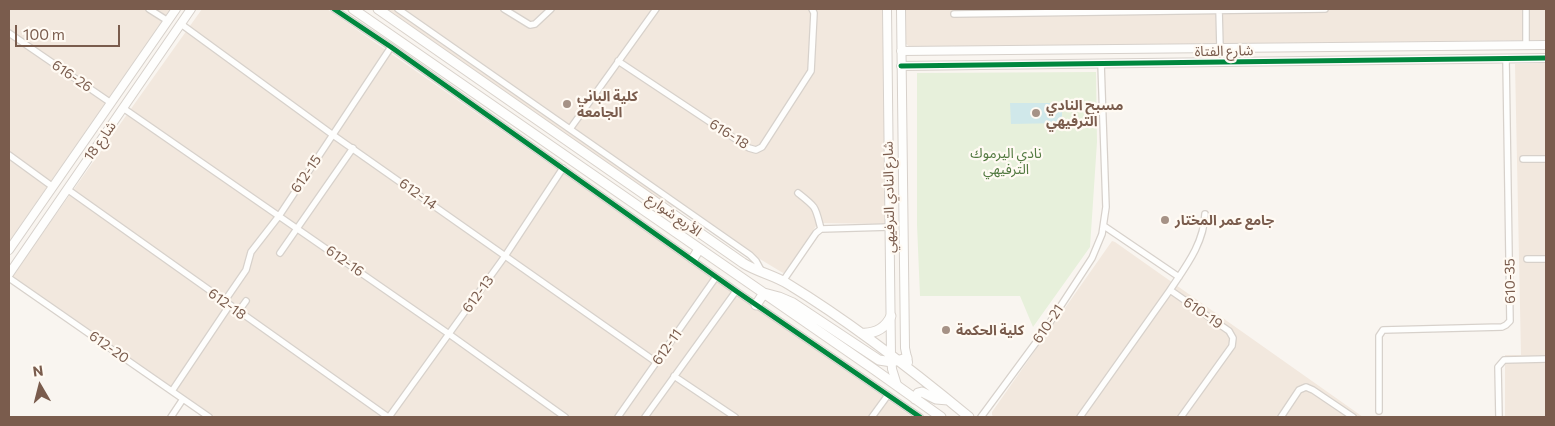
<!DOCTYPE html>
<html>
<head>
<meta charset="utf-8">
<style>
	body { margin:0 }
	#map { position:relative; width:1555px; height:426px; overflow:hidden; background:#f9f5f0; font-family:Commissioner,sans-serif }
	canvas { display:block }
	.frame { position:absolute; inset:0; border:10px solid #7a5c4d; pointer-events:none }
	.north { position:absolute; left:15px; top:361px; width:50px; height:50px; -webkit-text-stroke:4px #fffaf3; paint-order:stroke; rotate:352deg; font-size:14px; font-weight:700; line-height:20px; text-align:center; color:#7a5c4d }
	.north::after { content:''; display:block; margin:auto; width:18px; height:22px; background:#7a5c4d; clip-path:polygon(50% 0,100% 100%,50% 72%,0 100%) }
	.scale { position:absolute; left:15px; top:25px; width:105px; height:22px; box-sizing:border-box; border:2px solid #7a5c4d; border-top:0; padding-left:6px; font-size:15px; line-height:18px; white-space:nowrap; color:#7a5c4d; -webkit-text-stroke:4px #fffaf3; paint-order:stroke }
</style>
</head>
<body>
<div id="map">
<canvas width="1555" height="426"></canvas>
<div class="frame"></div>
<div class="north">N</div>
<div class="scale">100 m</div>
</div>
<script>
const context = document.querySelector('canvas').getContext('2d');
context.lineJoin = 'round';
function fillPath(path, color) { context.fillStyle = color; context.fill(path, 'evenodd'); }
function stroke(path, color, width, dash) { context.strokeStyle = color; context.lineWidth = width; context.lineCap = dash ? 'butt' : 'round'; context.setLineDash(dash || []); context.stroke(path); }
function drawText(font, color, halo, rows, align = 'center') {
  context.font = font + ' Commissioner,"Noto Sans Arabic",sans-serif'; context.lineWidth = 4.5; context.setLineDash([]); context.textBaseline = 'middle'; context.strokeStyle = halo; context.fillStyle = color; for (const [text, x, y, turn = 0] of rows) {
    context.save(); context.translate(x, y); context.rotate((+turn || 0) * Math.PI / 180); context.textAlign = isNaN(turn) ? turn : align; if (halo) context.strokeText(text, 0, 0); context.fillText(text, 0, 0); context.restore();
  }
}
const residential = new Path2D(`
	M9,9H171L9,242Z
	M202,9H327L912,417H215L12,276Z
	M385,9H887L889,224L818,223L788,271L783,273L518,113Z
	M905,9H1546V40L910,47L906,44Z
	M1546,63V417H1505V355H1521L1515,64Z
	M1112,241L1115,242L1363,417H994L992,415V412Z`);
const green = new Path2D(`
	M1096,72L1097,142L1090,247L1033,327L1020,296H920L917,225V73Z`);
const water = new Path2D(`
	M1010,103H1062V123L1011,124Z`);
const minor = new Path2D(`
	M149,9L168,21
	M334,9L391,47L736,291L920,417
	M398,9L750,255L756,261L762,272
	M504,9L530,25L535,24L551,9
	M1219,9L1220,48
	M1526,9V45
	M954,14L1325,9
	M181,24L333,135L656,362
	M9,33L111,103
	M618,61L749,148L756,150L762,147L811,71L814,13L812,9
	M123,108L449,334L565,417
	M570,129L656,9
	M9,155L53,187
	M1523,159H1546
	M67,189L388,417
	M798,193C817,208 815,206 821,229
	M1104,226L1179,277
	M280,253L353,148
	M1527,259H1546
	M9,278L209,417
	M783,281L816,233L821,229L890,227
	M1170,290C1186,266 1204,243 1205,214
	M224,302L246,270L251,252L279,216L391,47
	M238,312L246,301
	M674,376L735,417
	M172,391L229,306
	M1379,411V336L1383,330L1502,327L1506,325L1510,321L1506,59
	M171,417L183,399
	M389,417L505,256L563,168
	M618,417L716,277
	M645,417L736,291
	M872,417L888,395
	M981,417L1043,333L1092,258L1102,234L1106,207L1101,63
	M1080,417L1170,290L1229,331L1233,338L1232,346L1181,417
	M1281,417L1299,390L1306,387L1313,390L1353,417
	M1499,417L1498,367L1504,360L1546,359`);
const tertiary = new Path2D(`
	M887,9L891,355L892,369L897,385
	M901,9L905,348L908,362
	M901,51L1546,45
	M901,66L1546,58
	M9,250L176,9
	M9,274L191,9`);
const secondary = new Path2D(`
	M353,9L875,370L941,417
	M378,9L743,263C757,272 774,275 788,284C852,323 911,369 969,417
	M693,259L699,249
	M756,305L764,293L779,297L793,303L879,360L892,362L907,358
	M861,333C874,334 885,329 891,316
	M915,399L918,393L922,392L936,399L948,400`);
const cycleway = new Path2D(`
	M334,9L391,47L736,291L920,417
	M901,66L1546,58`);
const markers = [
	[567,104,5,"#a69286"],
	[1036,113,5,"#a69286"],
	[1165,220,5,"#a69286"],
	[946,330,5,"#a69286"]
];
const streetNames = [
	["شارع الفتاة",1224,51,-1],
	["616-26",72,76,34],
	["616-18",729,134,32],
	["شارع 18",100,141,-55],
	["612-15",306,174,-56],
	["612-14",418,194,36],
	["شارع النادي الترفيهي",889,197,-91],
	["الأربع شوارع",674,215,35],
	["612-16",345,261,35],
	["610-35",1510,281,-91],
	["612-13",478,294,-54],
	["612-18",227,304,36],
	["610-19",1203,313,35],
	["610-21",1048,324,-56],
	["612-20",109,347,35],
	["612-11",667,347,-55]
];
const poiNames = [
	["كلية الباني",577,96],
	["الجامعة",577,112],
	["مسبح النادي",1046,105],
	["الترفيهي",1046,121],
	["جامع عمر المختار",1175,220],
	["كلية الحكمة",956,330]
];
const parkNames = [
	["نادي اليرموك",1006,153],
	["الترفيهي",1006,169]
];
fillPath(residential, '#f2e8de');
fillPath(green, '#e7f0db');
fillPath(water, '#d0e8ea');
stroke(minor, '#d7d1cb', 8);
stroke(tertiary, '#d7d1cb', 10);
stroke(secondary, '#d9d2cb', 11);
stroke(minor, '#fefefd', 5.5);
stroke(tertiary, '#fefefd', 8);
stroke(secondary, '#fefefd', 9);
stroke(cycleway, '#00873e', 5);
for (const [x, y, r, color] of markers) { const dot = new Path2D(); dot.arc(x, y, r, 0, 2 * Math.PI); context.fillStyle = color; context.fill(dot); stroke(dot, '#fffaf3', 2); }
drawText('14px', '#7a5c4d', '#fffaf3', streetNames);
drawText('bold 14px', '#7a5c4d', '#fffaf3', poiNames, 'left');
drawText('14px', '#537a41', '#fffaf3', parkNames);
</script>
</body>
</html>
